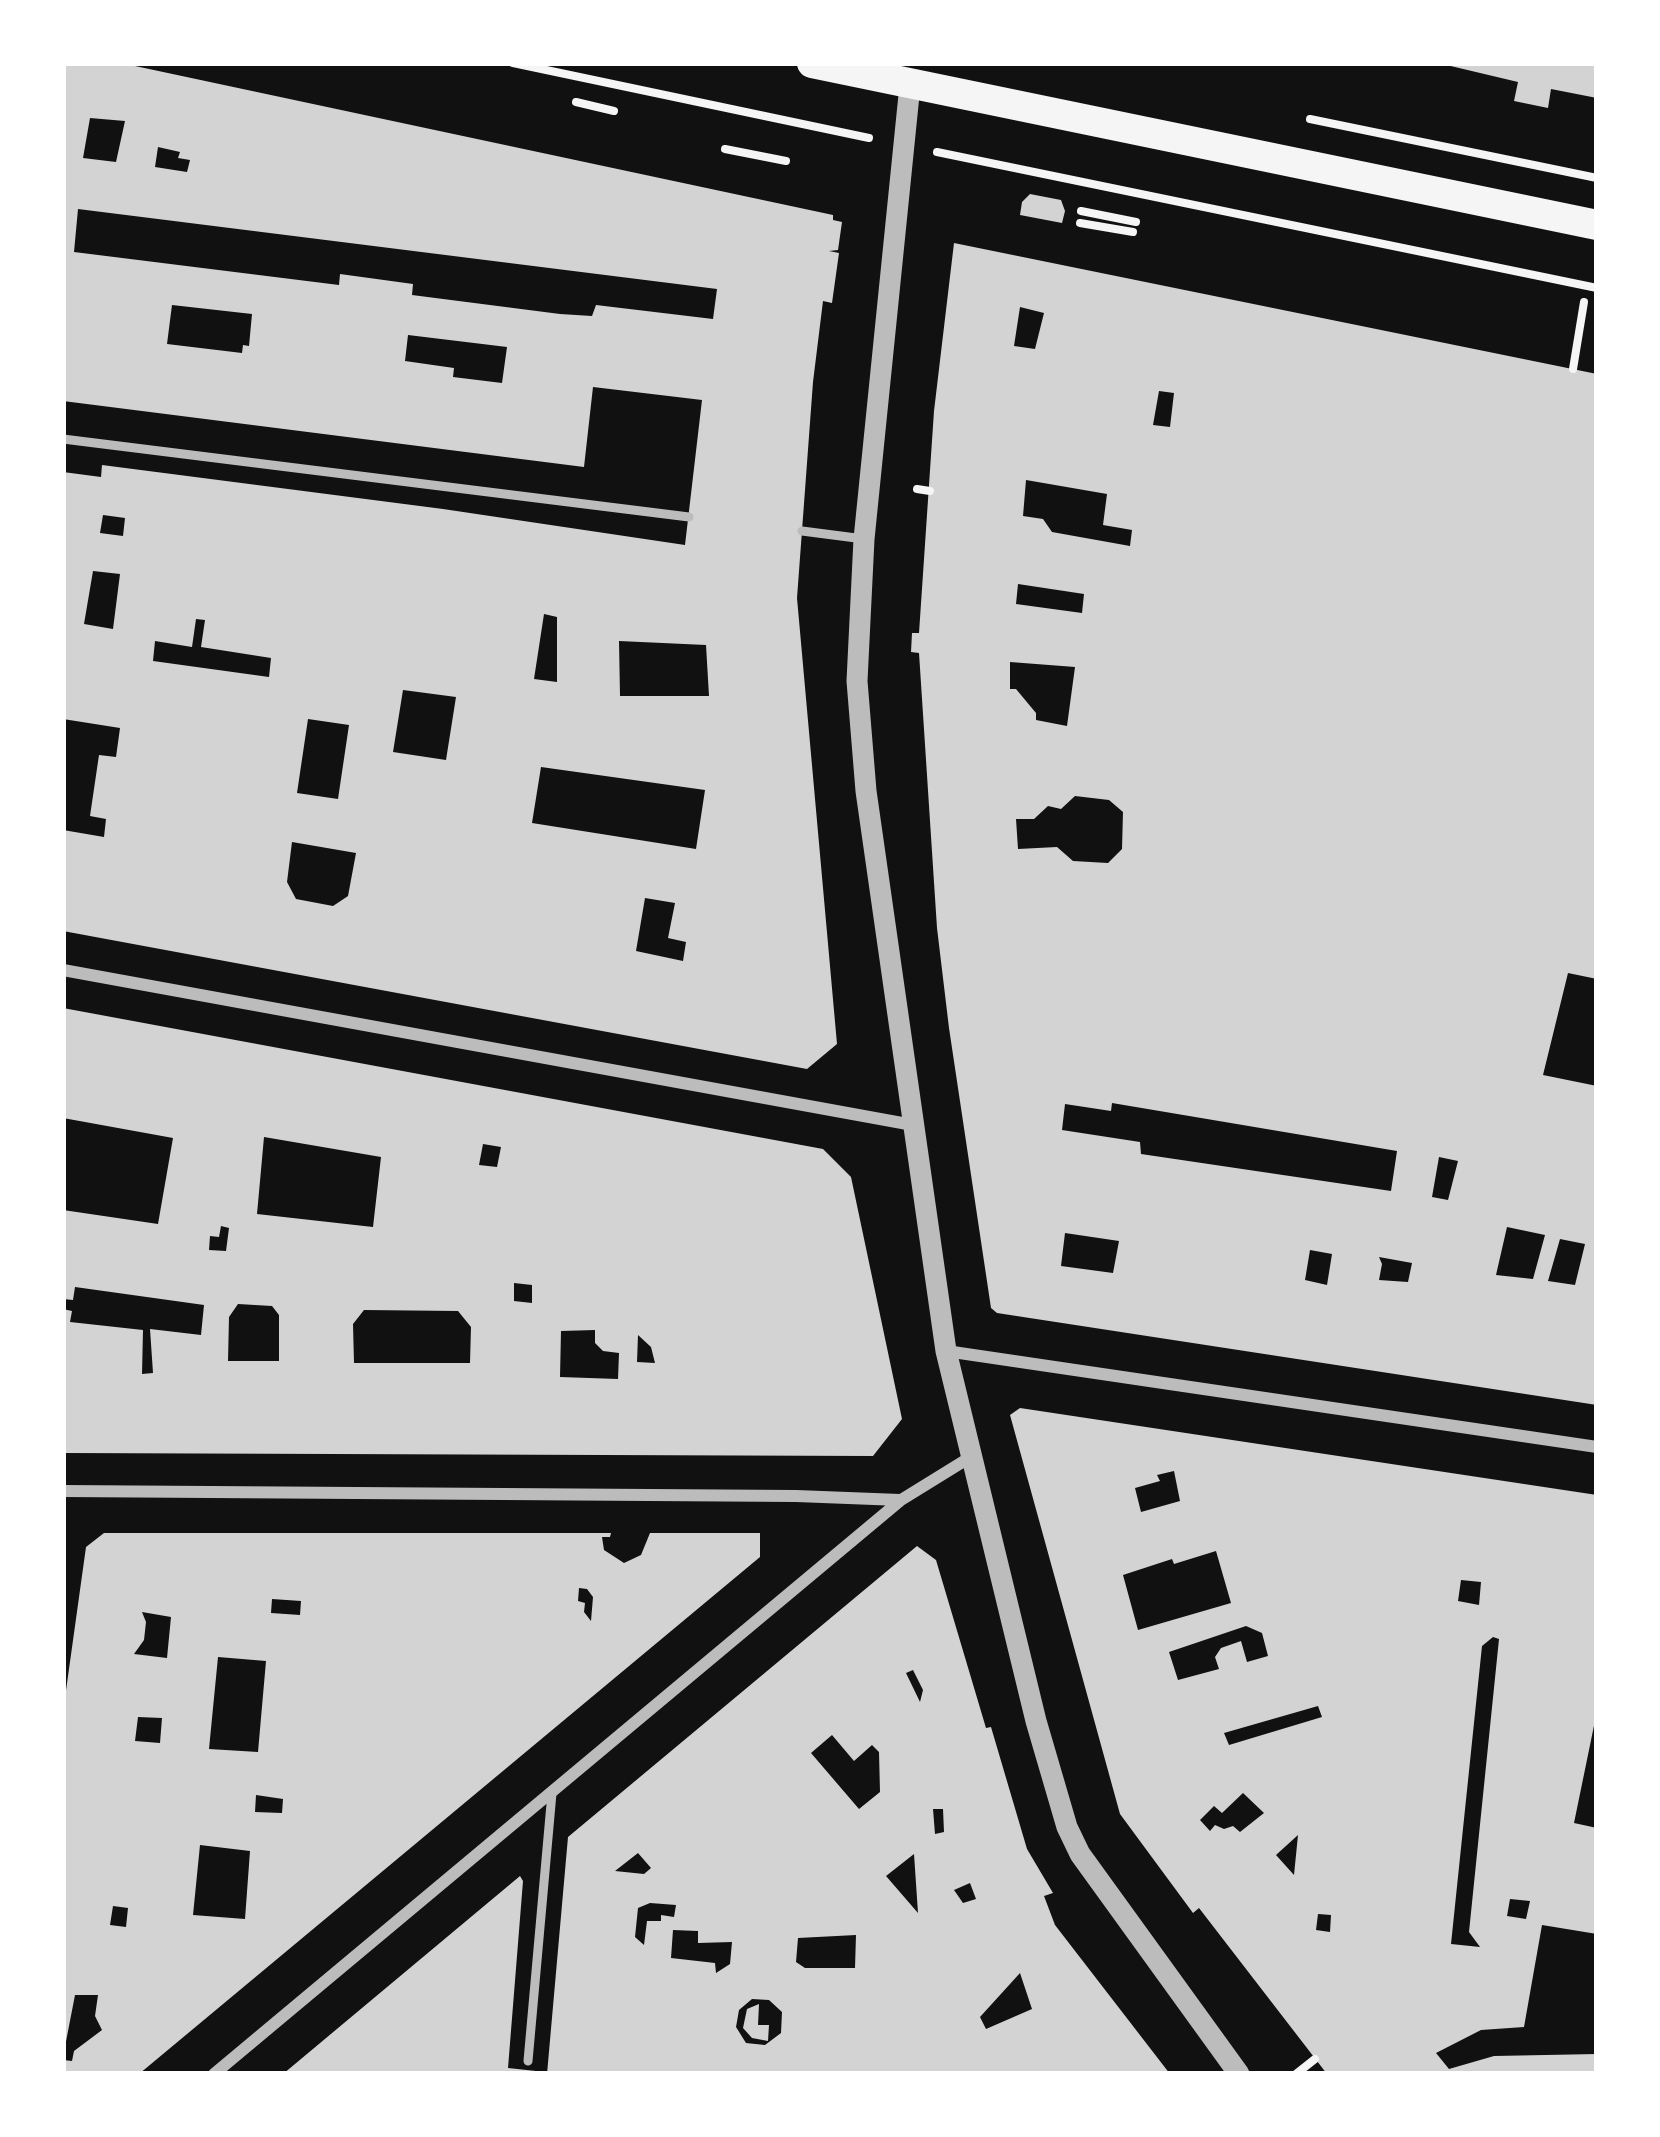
<!DOCTYPE html>
<html>
<head>
<meta charset="utf-8">
<style>
	body { margin:0 }
	#map { position:relative; width:1660px; height:2137px; overflow:hidden; background:#111; font-family:"PT Serif",serif }
	canvas { display:block }
	.frame { position:absolute; inset:0; border:66px solid #fff; pointer-events:none }
</style>
</head>
<body>
<div id="map">
<canvas width="1660" height="2137"></canvas>
<div class="frame"></div>
</div>
<script>
const context = document.querySelector('canvas').getContext('2d');
context.lineJoin = 'round';
function fillPath(path, color) { context.fillStyle = color; context.fill(path, 'evenodd'); }
function stroke(path, color, width, dash) { context.strokeStyle = color; context.lineWidth = width; context.lineCap = dash ? 'butt' : 'round'; context.setLineDash(dash || []); context.stroke(path); }
const building = new Path2D(`
	M63,63H121L833,215V220L842,222L838,250L829,251L839,253L832,303L823,301L813,382L797,598L837,1044L807,1069L63,931V830L104,837L106,819L90,816L99,755L116,757L120,728L63,719V472L101,477L102,465L443,509L685,545L702,400L593,387L584,467L63,401ZM90,118L125,121L116,162L83,158ZM158,147L180,152L178,158L190,160L187,172L155,167ZM78,209L717,289L713,319L596,305L592,316L560,314L412,295L413,284L340,274L339,285L74,252ZM172,305L252,314L249,346L243,345L242,353L167,344ZM408,335L507,347L502,383L453,377L454,368L405,361ZM103,515L125,518L123,536L100,533ZM93,571L120,574L113,629L84,624ZM544,614L557,617V682L534,679ZM196,619L205,620L201,647L271,658L269,677L153,661L155,641L192,647ZM619,641L706,645L709,696H620ZM403,690L456,697L446,760L393,752ZM308,719L349,725L338,799L297,793ZM541,767L705,790L696,849L532,823ZM292,842L356,853L348,896L333,906L296,899L287,882ZM645,898L675,903L668,938L686,942L683,961L636,951Z
	M1438,63H1597V98L1551,89L1548,108L1514,101L1518,82Z
	M1030,194L1061,200L1065,211L1062,223L1020,215L1022,202Z
	M954,243L1597,374V979L1568,973L1543,1075L1597,1086V1405L997,1313L991,1308L949,1028L937,928L919,653L911,652L912,633H919L934,411ZM1020,307L1044,313L1035,349L1014,346ZM1159,391L1174,393L1170,427L1153,425ZM1026,480L1107,494L1103,525L1132,530L1130,546L1052,532L1043,519L1023,516ZM1018,584L1084,594L1082,613L1016,604ZM1010,662L1075,667L1067,726L1036,720V713L1016,689H1010ZM1075,796L1109,800L1123,812L1122,849L1108,863L1073,861L1057,847L1018,849L1016,819H1034L1048,806L1061,809ZM1112,1103L1397,1151L1391,1191L1141,1154L1140,1142L1062,1130L1065,1104L1111,1111ZM1439,1157L1458,1161L1448,1200L1432,1197ZM1507,1227L1545,1235L1533,1279L1496,1275ZM1065,1233L1119,1241L1113,1273L1061,1266ZM1560,1239L1585,1244L1575,1285L1548,1281ZM1310,1250L1332,1254L1327,1285L1305,1280ZM1379,1257L1412,1263L1408,1282L1379,1280L1382,1264Z
	M63,1008L823,1149L851,1177L902,1419L873,1456L63,1453V1309L72,1311L70,1322L143,1330L142,1374L153,1373L150,1329L201,1335L204,1305L75,1287L73,1300L63,1299V1210L158,1224L173,1138L63,1118ZM264,1137L381,1157L373,1227L257,1214ZM483,1144L501,1147L497,1167L479,1165ZM221,1226L229,1228L226,1251L209,1250L210,1236L219,1237ZM514,1283L532,1285V1303L514,1301ZM238,1304L272,1306L279,1315V1361H228L229,1317ZM364,1310L458,1311L471,1327L470,1363H354L353,1324ZM595,1330V1343L603,1351L619,1353L618,1379L560,1377L561,1331ZM638,1335L651,1347L655,1363L637,1362Z
	M1020,1408L1597,1495V1711L1574,1823L1597,1828V1934L1542,1925L1524,2027L1481,2030L1436,2053L1449,2069L1494,2056L1597,2054V2074H1327L1199,1908L1193,1913L1120,1814L1010,1415ZM1174,1471L1180,1501L1141,1512L1135,1488L1160,1481L1157,1475ZM1216,1551L1231,1603L1138,1630L1123,1575L1172,1559L1174,1564ZM1461,1580L1481,1582L1479,1605L1458,1601ZM1246,1626L1262,1633L1268,1656L1247,1662L1241,1641L1221,1648L1215,1657L1219,1669L1178,1680L1169,1652ZM1493,1637L1499,1639L1469,1932L1480,1947L1451,1944L1482,1646ZM1318,1706L1322,1717L1229,1745L1224,1733ZM1243,1793L1264,1813L1240,1832L1233,1826L1224,1829L1215,1825L1210,1831L1200,1820L1214,1806L1222,1813ZM1298,1835L1294,1875L1276,1855ZM1510,1899L1530,1901L1526,1919L1507,1916ZM1318,1914L1331,1915L1330,1932L1316,1930Z
	M104,1533H611L610,1537H602L604,1550L624,1563L641,1555L650,1533H760V1557L139,2074H63V2060L72,2061L74,2051L102,2030L95,2016L98,1995H75L63,2057V1712L86,1547ZM579,1588L587,1589L593,1597L591,1621L584,1612L585,1603L578,1601ZM272,1599L301,1601L300,1615L271,1613ZM142,1612L171,1617L167,1658L134,1654L144,1640L146,1622ZM218,1657L266,1661L258,1752L209,1749ZM138,1717L162,1718L160,1743L135,1741ZM256,1795L283,1799L282,1813L255,1812ZM200,1845L250,1851L245,1919L193,1915ZM113,1906L128,1908L126,1927L110,1925Z
	M917,1546L936,1560L986,1728L991,1727L1027,1849L1053,1893L1044,1896L1055,1925L1170,2074H547L568,1837ZM913,1670L923,1690L920,1702L906,1673ZM832,1735L854,1761L872,1745L879,1752L880,1792L859,1809L811,1753ZM933,1809H943L944,1832L935,1834ZM638,1853L651,1868L644,1874L615,1871ZM914,1854L918,1913L886,1876ZM970,1883L976,1899L963,1903L954,1890ZM650,1903L676,1905L674,1917L661,1915V1921H647L644,1945L635,1937L638,1908ZM673,1930L698,1931V1943L732,1942L730,1964L716,1973L715,1963L671,1958ZM856,1935L855,1968H805L796,1962L798,1938ZM1020,1973L1032,2009L986,2029L980,2017ZM752,1999L769,2000L782,2012L781,2033L765,2045L746,2043L736,2027L739,2010Z
	M520,1876L523,1881L508,2068L536,2071V2074H283Z
	M759,2004L758,2025H769L768,2041L752,2038L743,2028L747,2009Z`);
const path = new Path2D(`
	M513,63L869,138
	M576,102L614,111
	M1310,119L1597,178
	M725,149L786,161
	M937,152L1597,288
	M1081,211L1136,222
	M1080,223L1133,232
	M1573,369L1584,302
	M917,489L930,491
	M1296,2074L1315,2059`);
const service = new Path2D(`
	M63,439L689,517
	M802,531L864,539
	M528,2061L552,1793`);
const minor = new Path2D(`
	M63,970L913,1125
	M946,1351L1597,1447
	M63,1491L796,1496L900,1500
	M214,2074L901,1500L969,1458`);
const tertiary = new Path2D(`
	M910,85L864,539L857,681L866,791L946,1351L1036,1721L1067,1827L1080,1854L1239,2074`);
const primary = new Path2D(`
	M812,63L1597,225`);
fillPath(building, '#d3d3d3');
stroke(path, '#f5f5f5', 8);
stroke(service, '#bcbcbc', 9);
stroke(minor, '#bcbcbc', 12);
stroke(tertiary, '#bcbcbc', 21);
stroke(primary, '#f5f5f5', 30);
</script>
</body>
</html>
